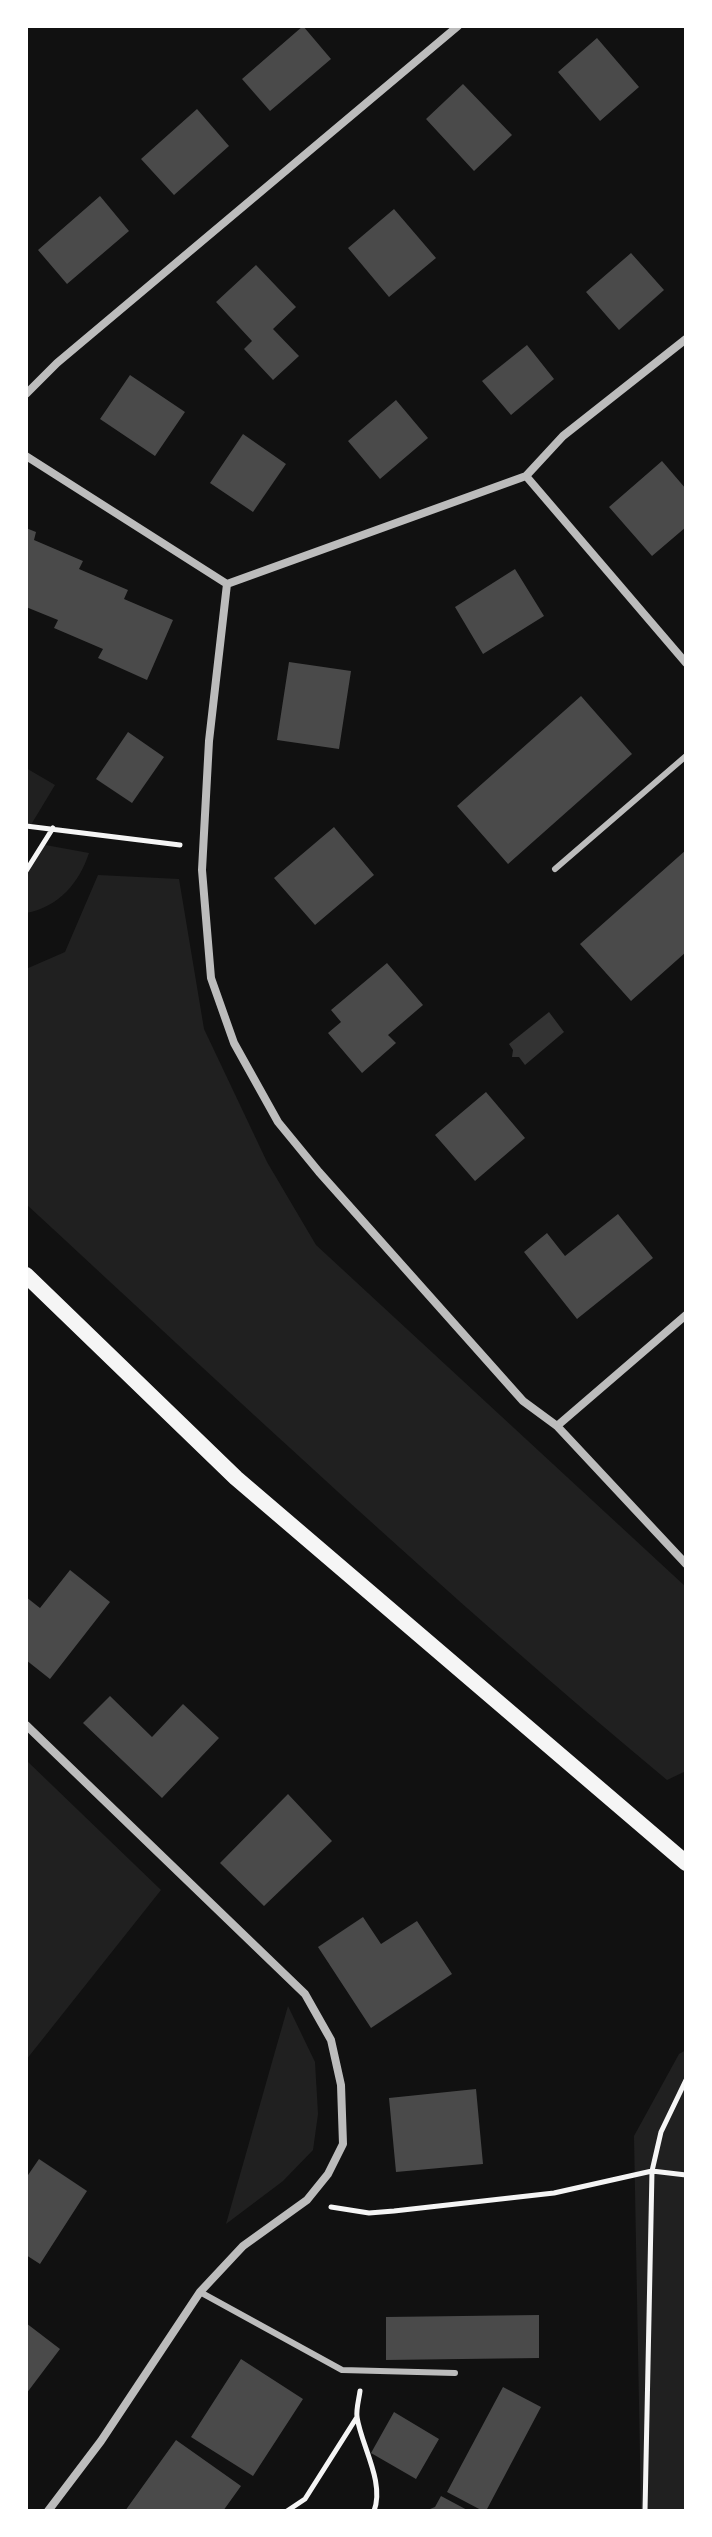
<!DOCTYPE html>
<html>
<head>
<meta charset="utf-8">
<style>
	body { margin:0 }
	#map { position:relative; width:712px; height:2537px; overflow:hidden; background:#111; font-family:"Roboto Serif",serif }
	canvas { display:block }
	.frame { position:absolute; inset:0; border:28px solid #fff; pointer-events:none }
</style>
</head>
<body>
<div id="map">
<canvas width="712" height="2537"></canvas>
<div class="frame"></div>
</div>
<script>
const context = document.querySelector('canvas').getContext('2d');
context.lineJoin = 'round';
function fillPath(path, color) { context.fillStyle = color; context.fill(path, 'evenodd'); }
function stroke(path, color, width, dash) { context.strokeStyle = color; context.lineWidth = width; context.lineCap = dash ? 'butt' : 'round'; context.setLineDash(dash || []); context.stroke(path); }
const green = new Path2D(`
	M26,768L55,785L26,833Z
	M40,844L89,853C79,883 59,907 26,913V867Z
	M98,875L179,879L204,1029L267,1162L316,1245L686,1587V1771L667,1780C446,1596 237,1399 26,1204V969L65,952Z
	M26,1760L161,1890L26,2060Z
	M288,2006L315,2062L318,2114L313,2150L283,2181L226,2224Z
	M686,2050V2511H641L634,2136L679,2054Z`);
const water = new Path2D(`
	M549,1012L564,1032L525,1065L519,1057H512L513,1050L509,1044Z`);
const building = new Path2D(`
	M303,26L331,59L270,111L242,79Z
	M597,38L639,87L600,121L558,72Z
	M463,84L512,135L474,171L426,119Z
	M197,109L229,146L174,195L141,159Z
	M100,196L129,231L67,284L38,250Z
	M394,209L436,258L389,297L348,248Z
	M631,253L664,290L619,330L586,292Z
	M256,265L296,307L273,329L299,356L273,380L244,349L252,341L216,302Z
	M527,345L554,379L511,415L482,381Z
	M130,375L185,412L155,456L100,419Z
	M396,400L428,438L380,479L348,441Z
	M243,434L286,464L253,512L210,483Z
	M662,461L686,489V527L652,556L609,507Z
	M26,528L36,532L34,540L83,561L79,569L128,590L124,599L173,620L147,680L98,658L103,649L54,628L58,620L26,607Z
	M515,569L544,616L483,654L455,607Z
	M289,662L351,671L339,749L277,740Z
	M581,696L632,754L508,864L457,806Z
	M128,732L164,757L132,803L96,779Z
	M334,827L374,875L315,925L274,878Z
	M686,850V952L631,1001L580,944Z
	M387,963L423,1005L388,1035L396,1043L362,1073L328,1033L341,1022L331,1010Z
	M486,1092L525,1138L475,1181L435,1135Z
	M618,1214L653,1258L577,1319L524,1252L547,1233L565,1256Z
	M70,1570L110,1602L50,1679L26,1660V1597L40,1608Z
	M110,1696L152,1737L183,1704L219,1738L162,1798L83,1723Z
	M288,1794L332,1841L264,1906L220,1863Z
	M363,1917L381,1944L417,1921L452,1974L371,2028L318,1947Z
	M476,2089L483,2164L396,2172L389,2098Z
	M39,2159L87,2191L40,2264L26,2255V2178Z
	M539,2315V2358L386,2360V2317Z
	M26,2323L60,2349L26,2394Z
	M241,2359L303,2399L253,2476L191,2437Z
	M503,2387L541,2407L486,2511H483L447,2492Z
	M394,2412L439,2439L416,2479L371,2453Z
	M176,2440L241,2486L223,2511H125Z
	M441,2496L469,2511H425L435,2507Z`);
const path = new Path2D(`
	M26,826L180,845
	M26,871L53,828
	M331,2207L369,2213L394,2211L554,2193L652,2171L686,2175
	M360,2391C359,2399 356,2409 357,2417C361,2445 385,2482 374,2511
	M287,2511L305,2499L357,2417
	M645,2511L652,2171L661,2132L686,2080`);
const service = new Path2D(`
	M555,869L686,756
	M200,2292L342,2370L455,2373`);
const minor = new Path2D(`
	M26,394L57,363L458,26
	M26,456L227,584L526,476L563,436L686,339
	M526,476L686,663
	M227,584L209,741L202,870L211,978L234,1043L278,1122L319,1172L523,1401L557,1426L686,1564
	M557,1426L686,1315
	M26,1725L305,1994L331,2040L341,2085L343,2144L328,2174L307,2200L243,2246L200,2292L101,2441L48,2511`);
const secondary = new Path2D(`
	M26,1275L236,1478L686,1863`);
fillPath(green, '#202020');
fillPath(water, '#333');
fillPath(building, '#4a4a4a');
stroke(path, '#f5f5f5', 5);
stroke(service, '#bcbcbc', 6);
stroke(minor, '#bcbcbc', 8);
stroke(secondary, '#f5f5f5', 16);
</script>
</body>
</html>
